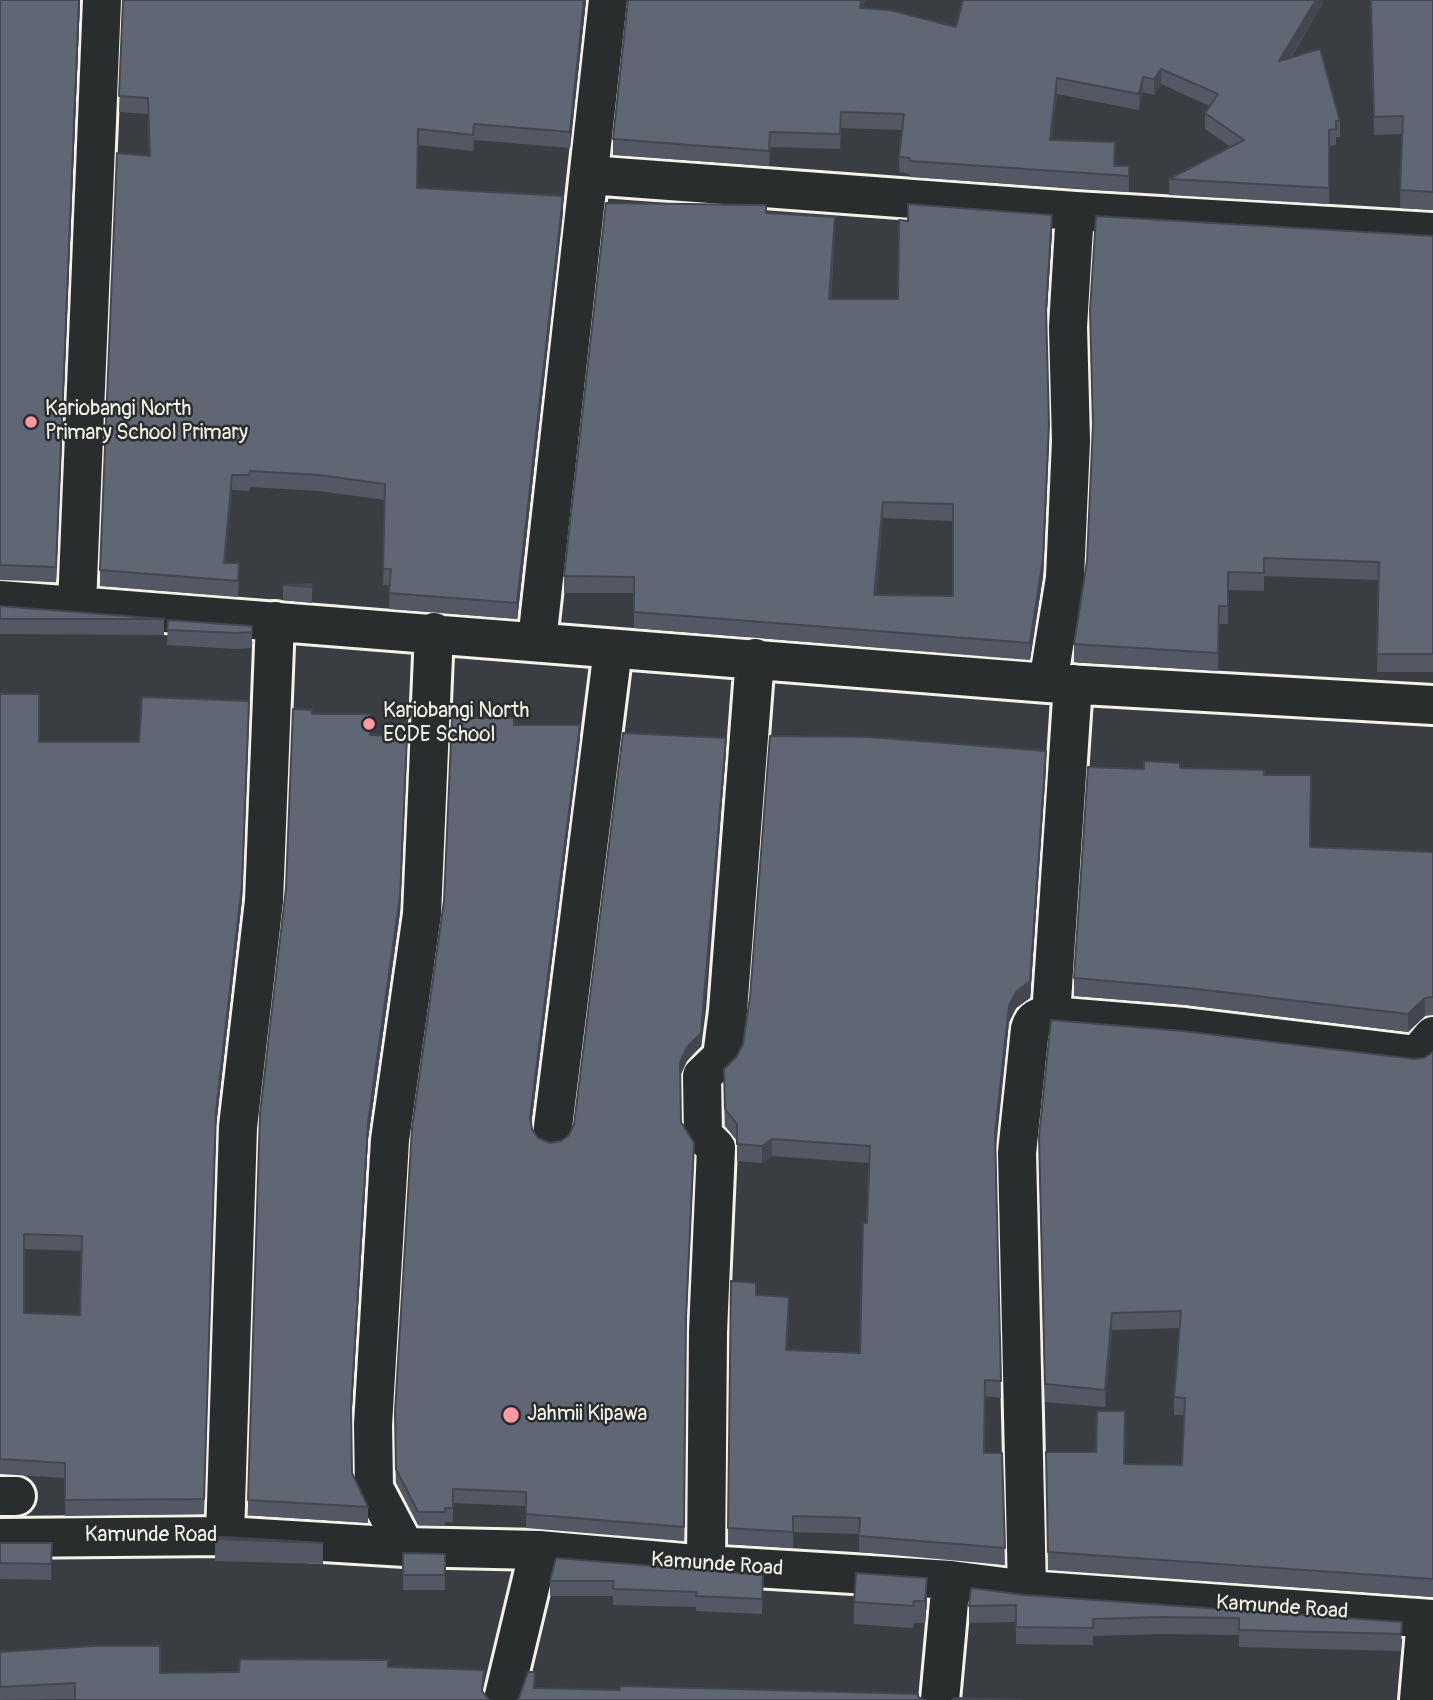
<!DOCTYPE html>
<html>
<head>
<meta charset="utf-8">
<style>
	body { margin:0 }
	canvas { display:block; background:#3a3e43 }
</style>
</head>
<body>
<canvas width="1433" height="1700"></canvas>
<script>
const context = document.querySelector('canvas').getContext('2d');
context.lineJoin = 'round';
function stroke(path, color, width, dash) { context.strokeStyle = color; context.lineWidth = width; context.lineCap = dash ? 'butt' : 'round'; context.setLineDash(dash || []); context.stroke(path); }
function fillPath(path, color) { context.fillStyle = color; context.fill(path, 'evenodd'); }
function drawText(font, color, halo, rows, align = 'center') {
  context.font = font + ' Pangolin,sans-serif'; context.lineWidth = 5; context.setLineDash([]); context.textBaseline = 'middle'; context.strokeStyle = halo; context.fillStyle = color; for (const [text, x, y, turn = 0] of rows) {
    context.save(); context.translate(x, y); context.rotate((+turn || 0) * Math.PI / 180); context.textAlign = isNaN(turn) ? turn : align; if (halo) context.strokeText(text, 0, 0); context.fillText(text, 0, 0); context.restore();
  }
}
const minor = new Path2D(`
	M589,175L1075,211L1433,232
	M0,600L1048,683L1433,705
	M77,605L102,0
	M537,641L608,0
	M1048,683L1065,578L1071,441L1068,327L1075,211
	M1051,1016L1185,1027L1417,1055L1433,1036
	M552,1135L613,649
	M0,1496H16
	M225,1536L238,1127L264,901L275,621
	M0,1538L225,1536L405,1547L539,1550L706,1565L951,1580L1027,1590L1433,1619
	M405,1547L374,1488L373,1425L390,1140L422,914L434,632
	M706,1565L708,1332L716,1148L703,1135L702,1076L722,1057L728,1011L755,658
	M1027,1590L1017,1153L1030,1029C1033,1018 1039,1016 1051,1016L1073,684
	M503,1700L539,1550
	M940,1700L951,1580
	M1419,1700L1426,1619`);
const wall = new Path2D(`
	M0,0H80L56,582L0,580Z
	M123,0H586L570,148L474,140L473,151L418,145L417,188L563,212L517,619L389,609L390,585H383L385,500L319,491L250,487L249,491L232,490L225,563L239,579L238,597L100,586V570L149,156L148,114L119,112Z
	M628,0H865L863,8L956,27L1323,0V3L1291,58L1340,121V137H1336V145L1329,146V204L1169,195V179L1231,147L1205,129V113L1210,106L1161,84L1154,95L1143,92L1139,110L1057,94L1051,140L1114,166H1129V192L910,177V174L899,172V157L902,130L841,128L840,149L770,147L769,166L613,155V139Z
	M1433,0V210L1400,208L1402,134L1374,135L1371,16Z
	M766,213L835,234L831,299H898L1052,231L1046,321L1049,441L1043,576L1030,660L634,628V593H564V576ZM883,518L953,521V596L876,595Z
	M1433,236V672H1377L1379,580L1264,576V591L1228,590V624H1219L1218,671L1074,662V644Z
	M312,584V603L283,600V585Z
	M0,619H164V635L0,634Z
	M168,620L252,626V648L237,649L167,645Z
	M0,694L39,742H139L249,716L242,899L216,1126L204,1514L65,1516V1478L0,1474ZM24,1249L82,1251L80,1315L24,1313Z
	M312,714L370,735L407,752L400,912L368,1139L351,1420L352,1473L368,1507V1523L248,1515V1500Z
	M514,725L580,738L531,1125L532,1129L538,1138L550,1143L561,1141L569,1135L726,752L701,1046L687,1061L680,1076L681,1122L694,1157L686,1331L684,1541L526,1528V1506L453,1503V1522H445V1526L418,1525L396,1482L395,1412Z
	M1046,768L1030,998L1016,1008L1009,1022L996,1148L1001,1398L985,1396L984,1453H1002L1005,1565L859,1552V1534L793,1532V1548L728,1544L731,1281L789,1314L787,1350L860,1353L869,1163L772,1156L762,1163L737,1161V1141L725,1126L724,1069Z
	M1180,768L1264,775L1310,847L1433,852V1015L1425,1016L1408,1032L1188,1005L1074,996V978L1144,769Z
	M1433,1052V1597L1048,1570L1046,1452L1125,1464L1182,1465L1184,1415H1174V1397L1179,1328L1112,1330L1105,1407L1045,1402L1039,1154L1414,1059L1424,1058Z
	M215,1537L323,1543V1564L215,1561Z
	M0,1543H52L51,1580L0,1579Z
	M403,1553L445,1554V1590H403Z
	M763,1575L762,1614L696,1611V1607L613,1605V1596H550V1581Z
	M1025,1595L1402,1622L1401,1651L1239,1647V1635L1161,1634L1093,1636V1645L1016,1644V1622L969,1623V1606Z
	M927,1600L925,1623H914L913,1628L854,1624V1602Z
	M0,1652L160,1673L239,1672L388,1660L75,1699L0,1700Z`);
const shadedWall = new Path2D(`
	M79,0H80L56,582V567Z
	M584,0H586L570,148V132Z
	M861,0H865L860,24V8Z
	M1316,0H1323V3L1279,76V61Z
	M1161,69V84L1154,95V79Z
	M1143,77V92L1139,110V94Z
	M1057,78V94L1050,155V140Z
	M563,196V212L517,619V603Z
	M1052,215V231L1046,326V309Z
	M835,217V234L829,315V299Z
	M1049,424L1043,576L1030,660V643Z
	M232,475V490L224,578V563Z
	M883,502V518L874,612V595Z
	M249,701L242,899L216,1126L204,1514L216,1111Z
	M580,725V738L530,1132V1118Z
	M407,736L400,912L368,1139L351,1424V1408L368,1123Z
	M726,738V752L701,1046L687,1061L680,1076V1063Z
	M1046,751V768L1030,998L1016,1008L1009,1022L995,1151V1134L1009,1006Z
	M1425,998V1016L1408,1032V1014Z
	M772,1139V1156L762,1163V1146Z
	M789,1297V1314L786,1366V1350Z
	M1112,1313V1330L1105,1407V1390Z
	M927,1578V1600L925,1623V1601Z`);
const building = new Path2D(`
	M0,0H79L56,567L0,565Z
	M123,0H584L570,132L474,124L473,135L418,129L417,188L563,196L517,603L389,593L391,569H383L385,484L319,475L250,471L249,475H232L224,563H239L238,581L100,570L117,153L150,156L148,98L119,96Z
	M628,0H861L860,8L889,10L956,27L963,0H1316L1279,61L1320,49L1340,121H1336V129L1329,130V188L1169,179L1244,140L1205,113L1218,94L1161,69L1154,79L1143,77L1139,94L1057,78L1050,140L1115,142L1114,166H1129V176L910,161V158L899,157L904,114L841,112L840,134L770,132L769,151L613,139Z
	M1371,0H1433V192L1400,190L1403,116L1374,117Z
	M606,203L766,205V213L835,217L829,299H898L899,220L908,221V204L1052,215L1046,309L1049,424L1043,559L1030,643L634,612V577L564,576ZM883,502L953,504V596L874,595Z
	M1096,216L1433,236V654H1377L1379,562L1264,558V573L1228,572V606H1219L1218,653L1074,644L1087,561L1093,424L1090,310Z
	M312,584V587L283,585Z
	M0,606L164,619H0Z
	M168,620L252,626V632L237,633L167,630Z
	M0,694H39V742H139L142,697L249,701L242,884L216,1111L204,1499L65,1500V1463L0,1459ZM24,1234L82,1236L80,1315L24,1313Z
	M293,709L312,710V714H370V735L407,736L400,896L368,1123L351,1408L352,1473L368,1507L248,1500L260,1113L286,888Z
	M452,718H514V725H580L530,1118L532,1129L538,1138L550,1143L561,1141L569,1135L574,1124L623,733L726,738L701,1033L687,1047L680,1063L681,1122L694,1143L686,1317L684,1527L526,1514V1492L453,1489V1508H445V1512H418L396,1469L395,1412L412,1128L444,901Z
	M770,736L869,737L1046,751L1030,981L1016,992L1009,1006L995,1134L1001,1381L985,1380L984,1453H1002L1005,1548L859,1536L860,1518L793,1516V1532L728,1528L731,1281L756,1283V1295L789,1297L786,1350L860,1353L863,1223H867L870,1146L772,1139L762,1146L737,1144V1124L725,1109L724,1069L737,1056L743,1044L750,997Z
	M1144,761L1180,763V768L1264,770V775H1311L1310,847L1433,852V997L1425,998L1408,1014L1188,988L1074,978L1088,767L1144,769Z
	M1051,1020L1183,1031L1414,1059L1424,1058L1433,1052V1579L1048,1552L1046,1452H1096L1097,1411H1125L1124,1464L1182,1465L1185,1398L1174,1397L1181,1311L1112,1313L1105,1390L1045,1384L1039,1136Z
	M215,1537H224L323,1543L215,1539Z
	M0,1543H52L51,1564L0,1563Z
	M403,1553L445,1554V1575H403Z
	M556,1558L763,1575L762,1599L696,1596L697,1592L613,1589L614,1581H550Z
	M856,1573L927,1578L925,1601H914L913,1606L854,1602Z
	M971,1588L1025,1595L1402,1622L1401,1634L1239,1630V1618L1161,1617L1093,1619V1628L1016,1627V1605L969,1606Z
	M93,1646H160V1673L239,1672L240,1659L388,1660V1667L484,1670L482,1691L489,1700H75V1683L0,1687V1652Z
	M528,1672H535L534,1688L620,1690V1686L918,1694V1697L925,1700H517L519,1698Z
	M956,1698L1022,1700H952Z`);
const markers = [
	[31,422,7,"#ff9aa2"],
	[369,724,7,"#ff9aa2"],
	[511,1415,9,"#ff9aa2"]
];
const poiNames = [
	["Kariobangi North",45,410],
	["Primary School Primary",45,434],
	["Kariobangi North",383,712],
	["ECDE School",383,736],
	["Jahmii Kipawa",527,1415]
];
const streetNames = [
	["Kamunde Road",151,1536],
	["Kamunde Road",717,1565,4],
	["Kamunde Road",1282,1608,4]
];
stroke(minor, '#f4f1e8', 44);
stroke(minor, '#2a2d2e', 38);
fillPath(wall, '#535864');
fillPath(shadedWall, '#444751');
fillPath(building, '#616674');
stroke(building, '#444751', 2);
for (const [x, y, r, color] of markers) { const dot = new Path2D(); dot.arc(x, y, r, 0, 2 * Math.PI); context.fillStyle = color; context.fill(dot); stroke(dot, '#2a2d2e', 2.5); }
drawText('21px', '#f4f1e8', '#2a2d2e', poiNames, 'left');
drawText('21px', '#f4f1e8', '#2a2d2e', streetNames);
</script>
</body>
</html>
